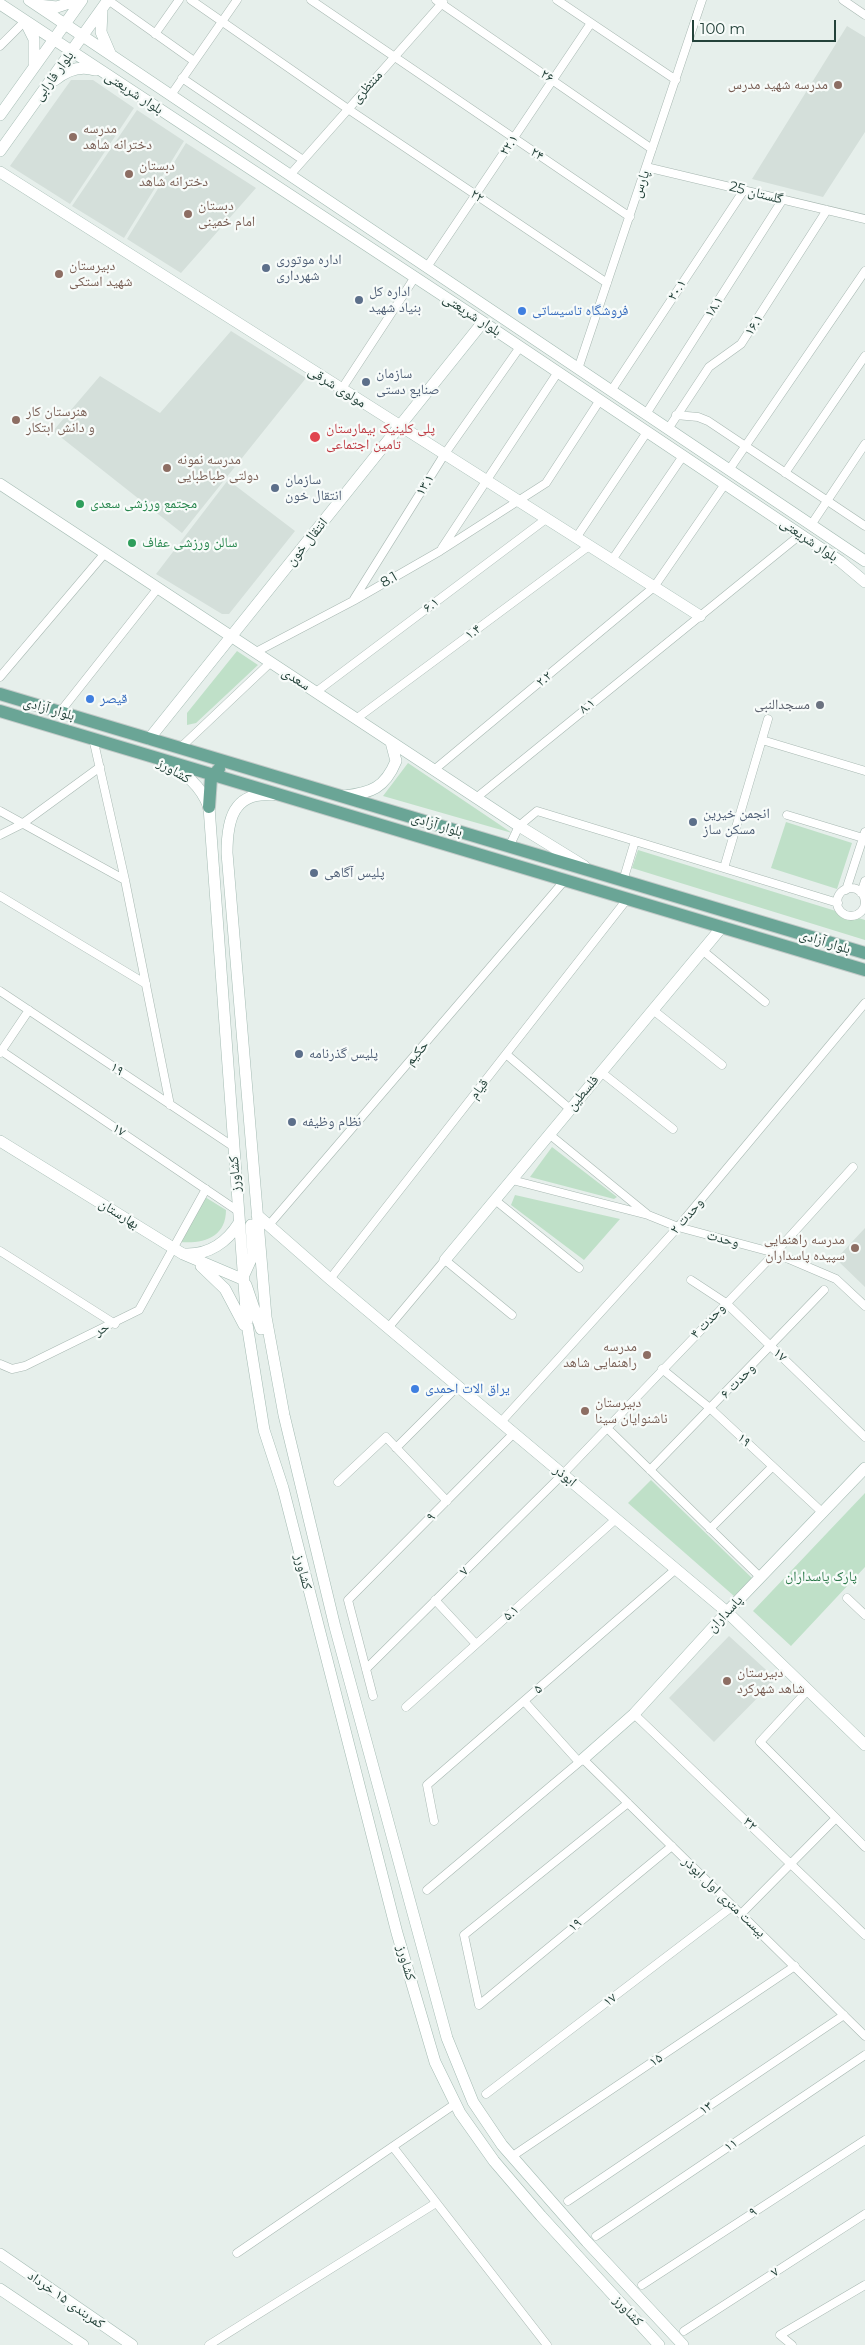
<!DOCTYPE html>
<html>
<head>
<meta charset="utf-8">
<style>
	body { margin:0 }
	#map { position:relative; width:865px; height:2345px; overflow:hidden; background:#e6efeb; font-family:Montserrat,sans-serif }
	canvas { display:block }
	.scale { position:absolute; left:692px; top:20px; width:144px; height:22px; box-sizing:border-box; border:2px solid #24423a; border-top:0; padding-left:6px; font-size:15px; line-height:18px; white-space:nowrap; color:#24423a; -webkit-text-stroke:4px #f7fbf9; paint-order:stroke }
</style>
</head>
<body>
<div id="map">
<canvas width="865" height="2345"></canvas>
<div class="scale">100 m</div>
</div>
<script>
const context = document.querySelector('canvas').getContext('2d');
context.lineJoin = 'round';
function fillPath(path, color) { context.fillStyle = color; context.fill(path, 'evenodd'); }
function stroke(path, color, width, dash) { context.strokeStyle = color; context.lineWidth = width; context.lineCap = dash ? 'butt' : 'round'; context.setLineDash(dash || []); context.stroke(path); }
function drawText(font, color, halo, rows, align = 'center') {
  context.font = font + ' Montserrat,"Noto Naskh Arabic",sans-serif'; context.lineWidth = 4.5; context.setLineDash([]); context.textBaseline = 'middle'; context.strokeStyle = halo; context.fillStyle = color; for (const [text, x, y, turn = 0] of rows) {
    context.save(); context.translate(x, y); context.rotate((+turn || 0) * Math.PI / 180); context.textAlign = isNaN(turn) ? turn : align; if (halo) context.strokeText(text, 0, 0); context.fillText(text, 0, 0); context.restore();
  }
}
const built = new Path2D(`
	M847,26L865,37V132L823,197L752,179Z
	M71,80H93L134,108L70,204L10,166Z
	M137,110L184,141L124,238L72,206Z
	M186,143L256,188L181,273L127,239Z
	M231,331L306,378L182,533L53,431L100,376L160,413Z
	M228,480L295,531L229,614H222L156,574Z
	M865,1228V1287L836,1259Z
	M729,1636L776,1679L714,1742L669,1698Z`);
const green = new Path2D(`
	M237,651L258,665L196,723L187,725V713Z
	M408,763L512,833L383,796Z
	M786,822L852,843L837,889L771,868Z
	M638,850L865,920V940L632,868Z
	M552,1147L617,1197L614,1199L530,1177Z
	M515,1195L620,1219L584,1260L511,1205Z
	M205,1197L226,1210C226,1237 204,1244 180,1242Z
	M651,1480L752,1578L734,1596L628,1503Z
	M865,1493V1567L791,1646L753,1611Z`);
const street = new Path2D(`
	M108,0L194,61
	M191,0L348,109L607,283
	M311,0L630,217
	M436,0L652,149
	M557,0L676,80
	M843,0L865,15
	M155,34L179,0
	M0,46L25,21
	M182,78L303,160
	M171,95L237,0
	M646,167L865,219
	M290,175L443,2
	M427,267L591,23
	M578,369L702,0
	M341,390L415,277
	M611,391L744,190
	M646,414L783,199
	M676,415L698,417L708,421L865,526
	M668,429L709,367L741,344L827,210
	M729,470L865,271
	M785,473L865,356
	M811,525L865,444
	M576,538L647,432
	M442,548L558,372
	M612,560L683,456
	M354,599L444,455L520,347
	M256,652L353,601L440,551L546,483L600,400
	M0,677L105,553
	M316,692L546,519
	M60,712L158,588
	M356,719L589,546
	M93,738L125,880L170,1105
	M762,740L865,771
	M180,748L271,662
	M434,770L654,587L725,484
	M476,798L800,535
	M0,811L125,880
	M787,815L863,838
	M0,835L22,824L100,767
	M509,847L519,826L537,811L838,903
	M724,868L768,719
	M623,881L635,841
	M837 902a14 14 0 1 1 28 0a14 14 0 1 1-28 0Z
	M846,890L865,832
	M861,893L865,881
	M0,896L146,984
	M702,950L765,1002
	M0,991L234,1147
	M653,1010L722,1065
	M0,1050L238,1211
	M0,1053L29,1010
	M506,1054L570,1109
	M601,1072L673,1129
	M549,1134L647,1214
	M512,1180L648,1215L678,1227L775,1253L836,1279L865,1306
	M495,1200L579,1268
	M269,1225L565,880
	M0,1251L115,1324
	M330,1279L628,898
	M691,1280L726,1303L865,1437
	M388,1328L445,1260L512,1315
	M0,1364L12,1369L25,1366L139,1310L206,1189
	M662,1369L711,1409L823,1513
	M501,1422L678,1227L865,1003
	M607,1428L760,1577
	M396,1448L458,1386
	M650,1470L824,1290
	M338,1482L386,1437L447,1501
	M710,1529L772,1467
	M847,1598L865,1615
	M435,1600L476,1644
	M366,1669L563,1474L775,1253L853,1167
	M808,1690L760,1742L865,1847
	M373,1696L348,1600L514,1433
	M524,1701L579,1762
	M406,1707L616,1519
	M634,1714L865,1935
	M628,1803L464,1935L479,2005L672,1846
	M434,1821L427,1785L676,1569
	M427,1890L583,1759L865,2036
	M741,1914L836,1818
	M486,2094L733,1906
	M393,2147L547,2345
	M517,2153L795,1966
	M568,2201L844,2015
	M596,2236L865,2055
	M237,2253L455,2104
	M642,2285L865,2140
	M684,2331L865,2214
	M209,2345L436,2203
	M792,2345L780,2335L865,2285`);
const secondary = new Path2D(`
	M29,0L865,561
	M0,4L483,322L840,561L865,582
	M38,5L57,7L78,0
	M102,11L101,32L110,53
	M26,23L34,39V64
	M55,80C67,70 80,65 95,70
	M0,115L82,0
	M0,151L108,0
	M0,172L700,616
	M0,484L519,826L584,866
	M149,739L483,322
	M165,764C187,774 200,785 209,807L247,1324L264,1430L283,1488L397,1933L435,2062L460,2113L494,2161L541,2216L659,2345
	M272,795C233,791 227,821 227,853L266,1317L284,1415L335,1627L447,2038L473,2102L502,2145L587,2242L683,2345
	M344,796C371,793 385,788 396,761L391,742
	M0,1141L183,1254L242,1279
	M257,1215L330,1279L727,1612L865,1745
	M185,1254C209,1255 227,1242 239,1223
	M445,1260L722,927
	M201,1266L225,1289L244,1325
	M243,1277L253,1255L251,1225
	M246,1285L261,1329
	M583,1759L634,1714L727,1612L865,1468
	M0,2254L132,2345
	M0,2289L83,2345`);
const primary = new Path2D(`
	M0,694L865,953
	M0,711L865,970
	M209,807L211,778L219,769`);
const markers = [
	[838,85,5,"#8d6e63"],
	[73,137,5,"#8d6e63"],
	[129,174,5,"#8d6e63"],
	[188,214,5,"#8d6e63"],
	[266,268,5,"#5c6f8a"],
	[59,274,5,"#8d6e63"],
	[359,300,5,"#5c6f8a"],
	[522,311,5,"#3f7fe0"],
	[366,382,5,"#5c6f8a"],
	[16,420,5,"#8d6e63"],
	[315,437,6,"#e0444e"],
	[167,468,5,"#8d6e63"],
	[275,488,5,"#5c6f8a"],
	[80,504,5,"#2e9e5b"],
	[132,543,5,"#2e9e5b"],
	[90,699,5,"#3f7fe0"],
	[820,705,5,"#6b7280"],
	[693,822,5,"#5c6f8a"],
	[314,873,5,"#5c6f8a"],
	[299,1054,5,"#5c6f8a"],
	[292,1122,5,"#5c6f8a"],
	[855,1248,5,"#8d6e63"],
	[647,1355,5,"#8d6e63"],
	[415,1389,5,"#3f7fe0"],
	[585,1411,5,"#8d6e63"],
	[727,1681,5,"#8d6e63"]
];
const streetNames = [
	["بلوار فارابی",54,76,-54],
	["۲۶",547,76,34],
	["منتظری",367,87,-48],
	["بلوار شریعتی",134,93,33],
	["۲۲.۱",509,145,-56],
	["۲۴",537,154,34],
	["پارس",641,184,-71],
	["گلستان 25",756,193,14],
	["۲۲",477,196,34],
	["۲۰.۱",677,290,-57],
	["۱۸.۱",714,307,-57],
	["بلوار شریعتی",472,315,33],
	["۱۶.۱",754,325,-57],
	["مولوی شرقی",337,387,32],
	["۱۳.۱",425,485,-58],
	["بلوار شریعتی",809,540,34],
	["انتقال خون",307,542,-51],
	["8.1",389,580,-30],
	["۶.۱",431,605,-37],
	["۱.۴",473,632,-37],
	["سعدی",296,679,33],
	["۲.۲",544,679,-40],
	["۸.۱",587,706,-38],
	["بلوار آزادی",49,709,16],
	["کشاورز",174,771,30],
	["بلوار آزادی",437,825,17],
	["بلوار آزادی",825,942,17],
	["حکیم",417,1053,-49],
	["۱۹",117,1069,34],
	["قیام",479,1089,-52],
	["فلسطین",583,1093,-50],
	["۱۷",119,1130,34],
	["کشاورز",235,1174,-94],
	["بهارستان",119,1214,32],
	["وحدت ۲",687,1216,-49],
	["وحدت",723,1239,15],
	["وحدت ۴",708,1321,-46],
	["حر",102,1329,-26],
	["۱۷",780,1355,44],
	["وحدت ۶",738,1381,-46],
	["۱۹",744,1440,43],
	["ابوذر",565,1476,40],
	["۹",431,1517,-46],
	["۷",464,1571,-45],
	["کشاورز",303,1572,76],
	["۵.۱",511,1613,-42],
	["پاسداران",725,1614,-47],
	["۵",538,1689,-41],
	["۳۲",750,1824,44],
	["بیست متری اول ابوذر",724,1897,44],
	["۱۹",575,1925,-39],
	["کشاورز",406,1963,74],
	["۱۷",610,2000,-37],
	["۱۵",656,2060,-34],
	["۱۳",706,2108,-34],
	["۱۱",731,2145,-34],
	["۹",753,2212,-33],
	["۷",775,2272,-33],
	["کمربندی ۱۵ خرداد",66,2300,35],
	["کشاورز",628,2311,47]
];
const educationNames = [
	["مدرسه شهید مدرس",828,85,"right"],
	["مدرسه",83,129],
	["دخترانه شاهد",83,145],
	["دبستان",139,166],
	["دخترانه شاهد",139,182],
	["دبستان",198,206],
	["امام خمینی",198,222],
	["دبیرستان",69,266],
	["شهید استکی",69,282],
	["هنرستان کار",26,412],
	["و دانش ابتکار",26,428],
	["مدرسه نمونه",177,460],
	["دولتی طباطبایی",177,476],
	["مدرسه راهنمایی",845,1240,"right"],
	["سپیده پاسداران",845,1256,"right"],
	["مدرسه",637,1347,"right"],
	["راهنمایی شاهد",637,1363,"right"],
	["دبیرستان",595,1403],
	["ناشنوایان سینا",595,1419],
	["دبیرستان‌",737,1673],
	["شاهد شهرکرد",737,1689]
];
const serviceNames = [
	["اداره موتوری",276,260],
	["شهرداری",276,276],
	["اداره کل",369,292],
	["بنیاد شهید",369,308],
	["سازمان",376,374],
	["صنایع دستی",376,390],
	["سازمان",285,480],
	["انتقال خون",285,496],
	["انجمن خیرین",703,814],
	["مسکن ساز",703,830],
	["پلیس آگاهی",324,873],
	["پلیس گذرنامه",309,1054],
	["نظام وظیفه",302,1122]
];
const shopNames = [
	["فروشگاه تاسیساتی",532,311],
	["قیصر",100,699],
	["یراق الات احمدی",425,1389]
];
const healthNames = [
	["پلی کلینیک بیمارستان",326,429],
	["تامین اجتماعی",326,445]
];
const leisureNames = [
	["مجتمع ورزشی سعدی",90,504],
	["سالن ورزشی عفاف",142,543]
];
const worshipNames = [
	["مسجدالنبی",810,705]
];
const parkNames = [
	["پارک پاسداران",821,1577]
];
fillPath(built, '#d4dfda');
fillPath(green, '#bfe0c8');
stroke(street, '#a8b8b2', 9);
stroke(secondary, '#a4bbb3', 12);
stroke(primary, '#c2cac8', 14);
stroke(street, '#fff', 8);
stroke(secondary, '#fff', 11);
stroke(primary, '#6aa596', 12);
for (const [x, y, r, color] of markers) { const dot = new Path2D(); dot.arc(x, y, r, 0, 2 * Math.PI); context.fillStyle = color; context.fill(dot); stroke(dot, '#f7fbf9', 2); }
drawText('14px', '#24423a', '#f7fbf9', streetNames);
drawText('14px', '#785e54', '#f7fbf9', educationNames, 'left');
drawText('14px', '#4e5e75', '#f7fbf9', serviceNames, 'left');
drawText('14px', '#366cbe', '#f7fbf9', shopNames, 'left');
drawText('14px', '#be3a42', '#f7fbf9', healthNames, 'left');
drawText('14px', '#27864d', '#f7fbf9', leisureNames, 'left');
drawText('14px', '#5b616d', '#f7fbf9', worshipNames, 'right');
drawText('14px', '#2d7a4b', '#f7fbf9', parkNames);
</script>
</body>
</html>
